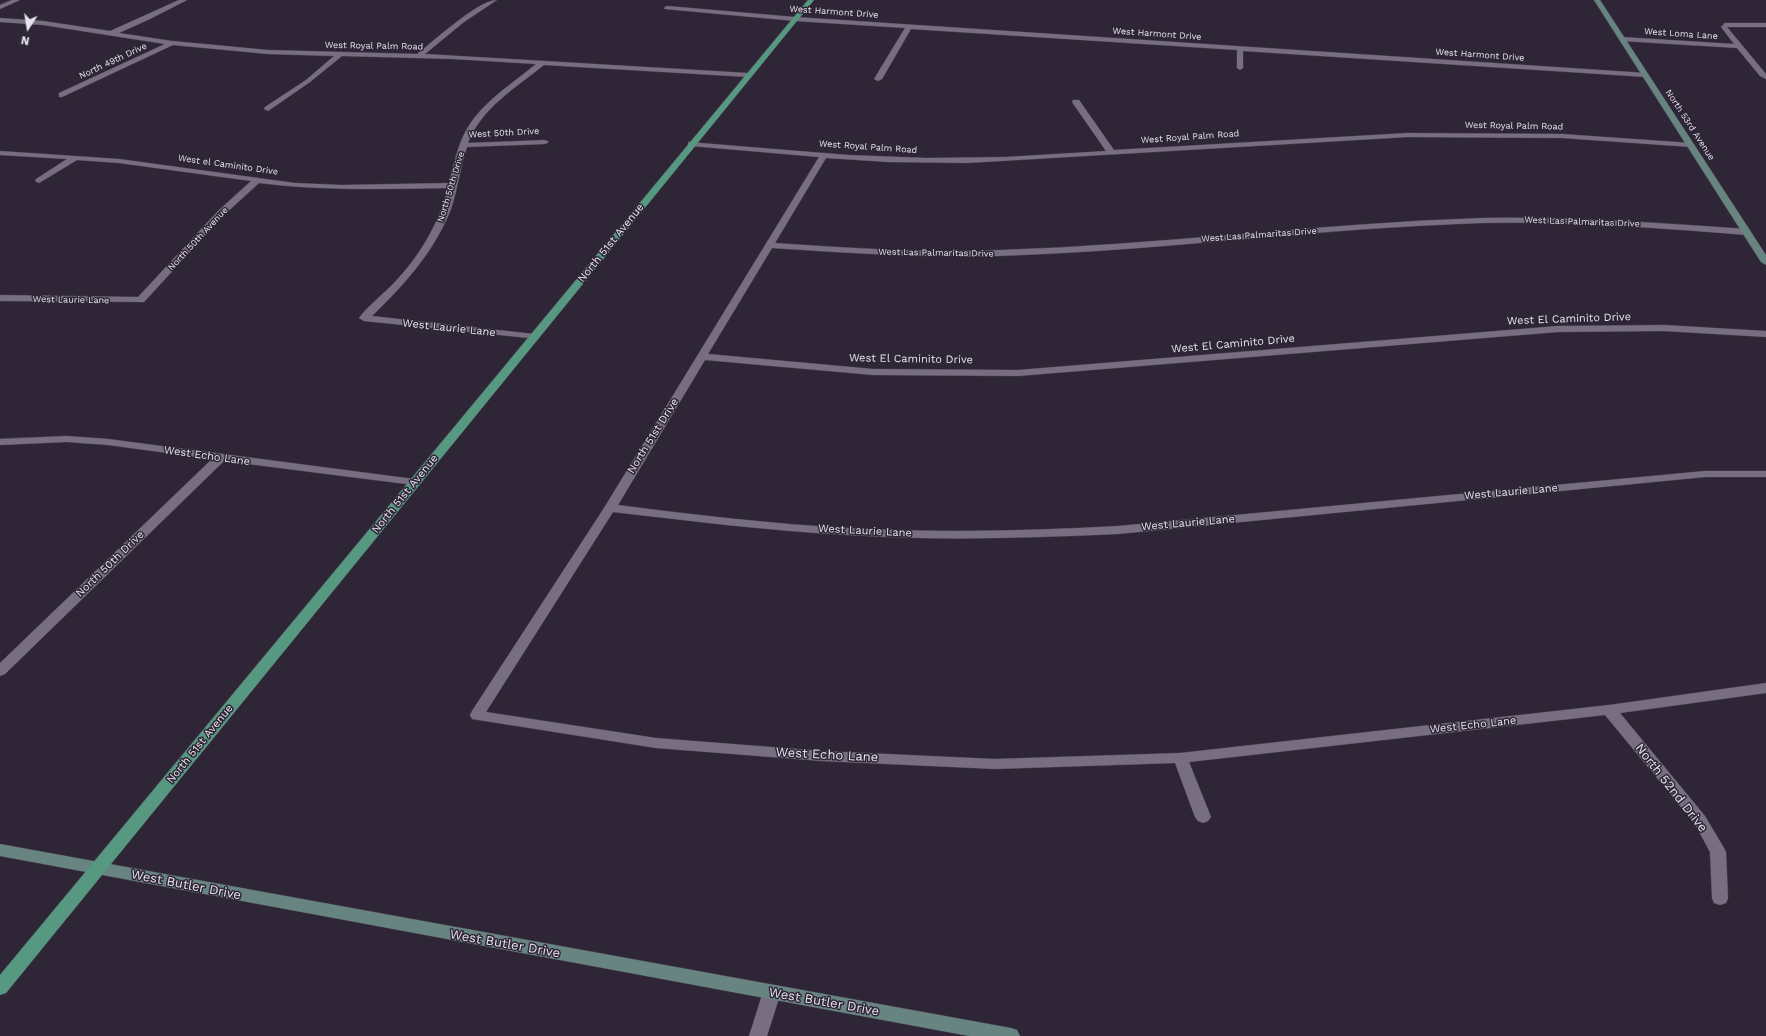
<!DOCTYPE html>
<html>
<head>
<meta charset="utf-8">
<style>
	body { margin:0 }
	#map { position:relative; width:1766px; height:1036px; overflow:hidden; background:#2e2536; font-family:"Work Sans",sans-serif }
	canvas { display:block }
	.north { position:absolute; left:8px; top:8px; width:40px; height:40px; -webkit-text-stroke:3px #2e2536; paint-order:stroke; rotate:192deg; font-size:11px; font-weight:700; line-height:16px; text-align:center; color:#e8e3ee }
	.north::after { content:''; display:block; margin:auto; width:14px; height:18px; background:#e8e3ee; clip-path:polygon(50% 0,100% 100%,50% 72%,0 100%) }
</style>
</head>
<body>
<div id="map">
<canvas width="1766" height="1036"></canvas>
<div class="north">N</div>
</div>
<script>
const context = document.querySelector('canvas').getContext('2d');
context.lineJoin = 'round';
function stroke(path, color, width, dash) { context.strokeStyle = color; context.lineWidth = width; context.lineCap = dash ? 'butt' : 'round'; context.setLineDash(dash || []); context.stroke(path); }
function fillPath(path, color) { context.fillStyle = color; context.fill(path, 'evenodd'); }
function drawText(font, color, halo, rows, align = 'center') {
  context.font = font + ' "Work Sans",sans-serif'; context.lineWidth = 3; context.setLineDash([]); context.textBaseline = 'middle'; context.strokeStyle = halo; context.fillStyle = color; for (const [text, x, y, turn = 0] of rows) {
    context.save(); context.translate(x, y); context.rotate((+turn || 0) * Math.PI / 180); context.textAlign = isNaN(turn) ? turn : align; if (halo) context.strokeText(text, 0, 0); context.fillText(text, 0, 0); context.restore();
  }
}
const street = new Path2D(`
	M12,0H20L0,9V5Z
	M179,0H187L150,19L119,33L172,41L268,50L417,54C434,41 478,0 497,0L464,22L425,54L748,73L751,75L748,77L544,65C517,87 481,108 468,143L545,140L549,142L545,144L467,147C460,168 458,188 451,209C434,252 405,284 372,316L534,334L538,335L539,337L538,339L364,321L359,318C368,306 381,296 392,285C419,257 438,226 448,188C385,189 322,191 259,183L224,215L144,302L0,301V295L138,297L218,211L251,181L119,163L77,160L39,183L35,181L36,179L67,159L0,155V151L119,159L295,183L341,185L449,183C454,164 458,143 468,127C484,101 513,83 536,64L453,59L342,56L310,82L268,111L264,109L265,107L306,80L334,56L268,54L173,45L62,97H59V93L165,44L43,25L0,22V18L43,21L110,31Z
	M667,6L795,17L1646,73L1649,75L1646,77L1243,51V68L1240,70L1237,68V50L911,29L882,79L878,81L874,79L905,28L795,21L665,9L664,8Z
	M1725,23H1766V27H1727L1766,74V79L1760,76L1737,48L1622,41L1619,39L1622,37L1734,44L1721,27Z
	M1073,100H1079L1114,150L1408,133L1562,134L1691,143L1695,145L1691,147L1562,138L1408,137L967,163L888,162L826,158L775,243C850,248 925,253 1000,250C1161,245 1322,223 1483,218C1571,216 1659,223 1747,229L1751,232L1747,235C1659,228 1571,221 1482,223C1320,228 1160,251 998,256C922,258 847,253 772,248L708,354L873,369L1018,370L1558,326L1664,325L1766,331V337L1664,331L1558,332L1018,376L873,375L705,360L618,505C695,515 772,524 849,528C939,533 1028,531 1118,526L1705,471H1766V477H1705L1118,534C1028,538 938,541 849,535C770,531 692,521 613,512L486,712L656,738L822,751L995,759L1180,753L1609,705L1766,683V693L1620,713L1705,816L1724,848L1726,852L1728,898L1726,903L1720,905L1714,903L1712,898L1710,852L1695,824L1605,715L1189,762L1211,817L1208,821L1203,823L1198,821L1195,817L1175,763L995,769L822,761L656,748L472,719L470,715L472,711L604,508L819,157L691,146H688V142L848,155L927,158L1006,157L1106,151L1072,102Z
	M67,436L108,439L414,479L420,482L414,485L224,461L5,674L0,676V663L212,459L108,445L67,442L0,445V439Z
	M772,985L778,987L781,992L767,1036H749L763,992L766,987Z`);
const secondary = new Path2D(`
	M1594,0H1600L1766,255V265L1761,262Z
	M0,844L1011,1028L1017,1030L1020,1036H969L0,856Z`);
const primary = new Path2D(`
	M808,0H814L6,993L0,995V975Z`);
const farStreetnames = [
	["West Harmont Drive",834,12,4],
	["West Harmont Drive",1157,34,4],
	["West Loma Lane",1681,34,4],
	["West Royal Palm Road",374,46,1],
	["West Harmont Drive",1480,55,4],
	["North 49th Drive",113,61,-25],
	["North 53rd Avenue",1690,125,57],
	["West Royal Palm Road",1514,126,1],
	["West 50th Drive",504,133,-3],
	["West Royal Palm Road",1190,137,-4],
	["West Royal Palm Road",868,147,4],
	["West el Caminito Drive",228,165,8],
	["North 50th Drive",451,187,-73],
	["West Las Palmaritas Drive",1582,222,2],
	["West Las Palmaritas Drive",1259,235,-4],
	["North 50th Avenue",198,239,-47],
	["West Las Palmaritas Drive",936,253,1],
	["West Laurie Lane",71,300,1]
];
const streetNames = [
	["North 51st Avenue",611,243,-51],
	["West El Caminito Drive",1569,319,-2],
	["West Laurie Lane",449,328,6],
	["West El Caminito Drive",1233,344,-5],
	["West El Caminito Drive",911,359,1],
	["North 51st Drive",653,436,-58],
	["West Echo Lane",207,456,8],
	["West Laurie Lane",1511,492,-5],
	["North 51st Avenue",405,494,-51],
	["West Laurie Lane",1188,523,-5],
	["West Laurie Lane",865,531,3],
	["North 50th Drive",110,564,-44],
	["West Echo Lane",1473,725,-6],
	["North 51st Avenue",200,744,-51]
];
const nearStreetnames = [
	["West Echo Lane",827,755,3],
	["North 52nd Drive",1671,788,52],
	["West Butler Drive",186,885,11],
	["West Butler Drive",505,944,10],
	["West Butler Drive",824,1002,10]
];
stroke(street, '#48414f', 1);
stroke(secondary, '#48414f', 1);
stroke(primary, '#48414f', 1);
fillPath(street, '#786e81');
fillPath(secondary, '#678480');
fillPath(primary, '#569980');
drawText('9px', '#e8e3ee', '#2e2536', farStreetnames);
drawText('11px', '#e8e3ee', '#2e2536', streetNames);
drawText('13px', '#e8e3ee', '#2e2536', nearStreetnames);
</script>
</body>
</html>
